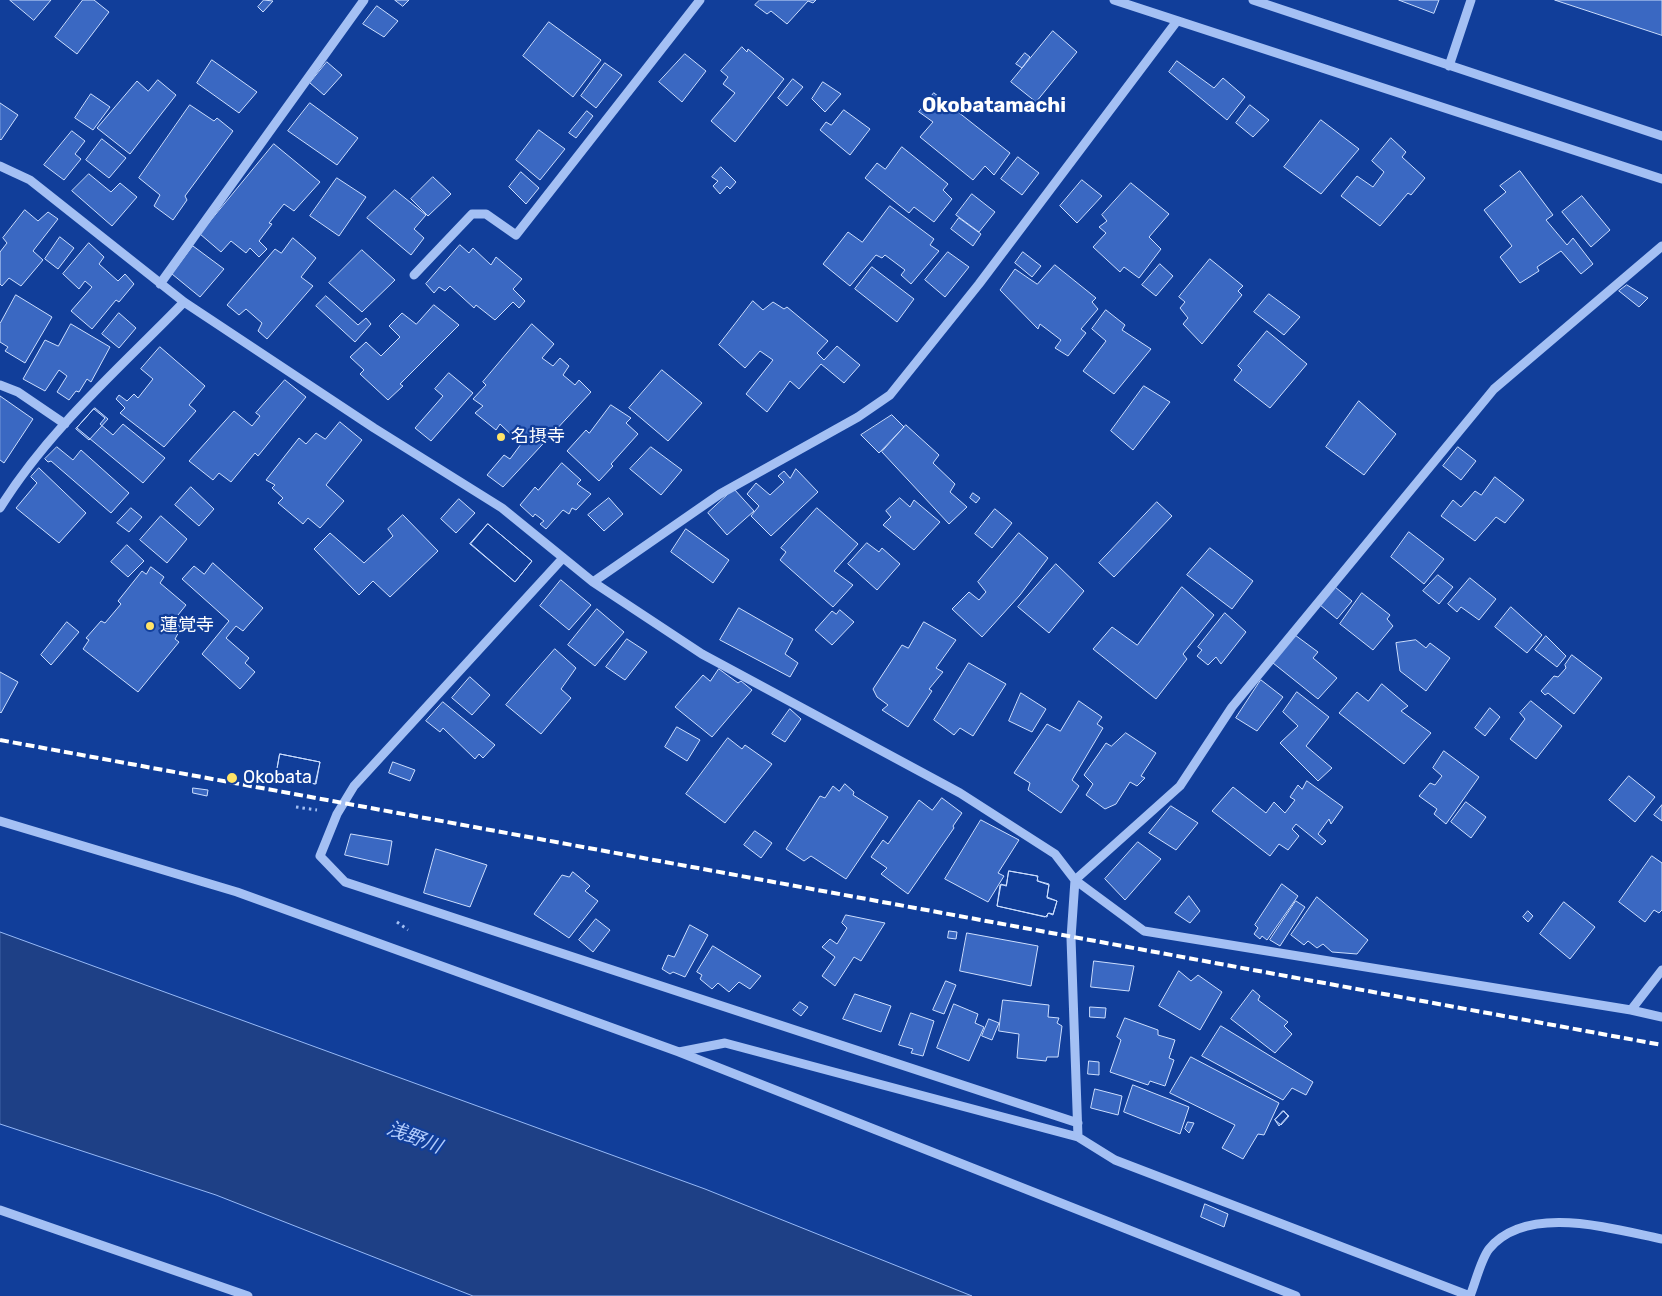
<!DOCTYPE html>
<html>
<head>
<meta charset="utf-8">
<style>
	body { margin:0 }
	canvas { display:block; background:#113e9a }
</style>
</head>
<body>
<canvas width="1662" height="1296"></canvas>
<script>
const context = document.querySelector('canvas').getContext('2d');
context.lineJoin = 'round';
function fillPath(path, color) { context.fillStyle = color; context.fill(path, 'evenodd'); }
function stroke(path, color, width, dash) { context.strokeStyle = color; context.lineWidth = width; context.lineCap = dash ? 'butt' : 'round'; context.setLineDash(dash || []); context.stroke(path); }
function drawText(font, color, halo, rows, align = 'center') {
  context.font = font + ' Rubik,"Noto Sans JP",sans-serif'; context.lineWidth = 4.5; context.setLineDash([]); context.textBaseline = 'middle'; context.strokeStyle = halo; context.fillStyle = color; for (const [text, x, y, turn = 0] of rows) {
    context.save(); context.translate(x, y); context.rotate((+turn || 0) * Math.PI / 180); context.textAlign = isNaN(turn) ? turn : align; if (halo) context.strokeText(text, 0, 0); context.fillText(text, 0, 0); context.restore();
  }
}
const water = new Path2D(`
	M0,932L705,1189L972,1296H473L216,1195L0,1124Z`);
const building = new Path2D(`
	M10,0H51L34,20Z
	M83,0H94L109,12L77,54L55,37Z
	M264,0L273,1L263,12L258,7Z
	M395,0H409L403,6Z
	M760,0H816L813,3L808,1L787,24L771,11L767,14L755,5Z
	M1399,0H1439L1434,13Z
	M1555,0H1662V35Z
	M377,6L398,21L384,37L363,24Z
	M549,22L601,60L573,97L523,56Z
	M1053,31L1077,52L1036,102L1011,82Z
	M742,47L747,52L748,49L784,79L735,142L711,121L735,93L723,84L728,77L721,71Z
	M1025,53L1030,57L1022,68L1016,64Z
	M685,54L706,71L682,102L659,82Z
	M212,60L257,92L239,113L197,83Z
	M1177,61L1214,88L1223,78L1245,97L1227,120L1169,72Z
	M327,62L342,75L324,95L310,83Z
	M605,63L622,75L596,108L581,96Z
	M793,79L803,87L787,106L778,98Z
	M158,80L176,95L130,154L97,128L137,81L148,91Z
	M823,82L841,94L825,112L812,99Z
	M934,93L1010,153L994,175L985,166L973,180L920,137L933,122L919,112Z
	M91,94L110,107L93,130L75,118Z
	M0,103L18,115L1,140L0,139Z
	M310,103L358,138L337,165L288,131Z
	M190,105L214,121L217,118L233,131L185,196L187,200L173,220L154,206L160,195L139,178Z
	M1250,105L1269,120L1253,137L1236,123Z
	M844,110L870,129L850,155L820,130L826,122L831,125Z
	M587,111L593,116L576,138L569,133Z
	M1321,120L1359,149L1321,194L1284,167Z
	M539,130L565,149L540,180L516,160Z
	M72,131L85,141L75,154L81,159L64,180L44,165Z
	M1391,138L1406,152L1402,157L1425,178L1411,195L1408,193L1380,226L1341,196L1357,176L1373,187L1384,172L1372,161Z
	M102,139L126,158L109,178L86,160Z
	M274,144L320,182L294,211L284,204L269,223L272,224L259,241L267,249L259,257L250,248L246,253L231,241L221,252L200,234Z
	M902,147L948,184L943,190L952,199L934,222L914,207L909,213L865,178L877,163L885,169Z
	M1018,157L1039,173L1022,195L1001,179Z
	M721,167L736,182L730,189L727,186L720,194L713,186L718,181L712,177Z
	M1520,171L1553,215L1546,220L1567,245L1573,238L1593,264L1581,274L1561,251L1537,267L1539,271L1520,283L1500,257L1512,246L1484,210L1506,192L1500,186Z
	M521,172L539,188L526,204L509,187Z
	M89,174L111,192L120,183L137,197L112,226L72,191Z
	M433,177L451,194L428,216L411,199Z
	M337,178L366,197L339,236L310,216Z
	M1082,180L1102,196L1077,223L1060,206Z
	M1131,183L1169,214L1149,237L1161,249L1139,278L1124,267L1120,272L1093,247L1106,233L1099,227L1107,221L1102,215Z
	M395,190L426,215L414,229L424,238L411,255L367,218Z
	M972,194L995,212L979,232L956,215Z
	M1582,196L1610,230L1591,247L1562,212Z
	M890,206L934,239L930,245L939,251L911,284L901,275L905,270L885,255L882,258L876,255L850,286L823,264L848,232L862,242Z
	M25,210L38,221L48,212L58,219L33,251L43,260L21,286L9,278L2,286L0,284V252L7,243L3,238Z
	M959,218L981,234L973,246L951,229Z
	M60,237L74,248L58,269L45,259Z
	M293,238L316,258L301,277L313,286L267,339L258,331L262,323L246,309L239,315L227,305L275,249L281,253Z
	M89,243L104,257L99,264L118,281L125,274L134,284L119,302L116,300L92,329L71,311L92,287L85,281L79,289L63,274Z
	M460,245L469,253L473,248L491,265L496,257L522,279L513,289L525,301L519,308L513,302L495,320L476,305L474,308L450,286L445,291L439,287L434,293L426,284Z
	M193,246L224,269L200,297L172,274Z
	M362,250L395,280L362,312L329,283Z
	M948,252L969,267L945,297L925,280Z
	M1023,252L1041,266L1032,277L1015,263Z
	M1210,259L1243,286L1238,291L1242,295L1202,344L1183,324L1188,318L1180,308L1185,302L1179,297Z
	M1160,264L1173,276L1156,296L1142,285Z
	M1055,265L1096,298L1092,302L1098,309L1081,329L1086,333L1068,356L1055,348L1061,340L1040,324L1038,329L1000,290L1015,269L1037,284Z
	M872,267L914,299L897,322L855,289Z
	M1627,285L1648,298L1639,307L1619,291Z
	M1269,294L1300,317L1284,335L1254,312Z
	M16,295L52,317L25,363L5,351L8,347L0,342V324Z
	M326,296L358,325L366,318L371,324L355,342L316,306Z
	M753,301L763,310L773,302L784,309L787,307L828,341L817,353L824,360L837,346L860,365L844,383L821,364L799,389L790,381L767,412L746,394L773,360L760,351L745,368L719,345Z
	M434,305L459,325L400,384L403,386L388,400L360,374L364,370L350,357L366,342L381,356L400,337L389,326L402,313L416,324Z
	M1106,310L1125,325L1122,330L1151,349L1114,394L1083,371L1106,341L1092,329Z
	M119,313L136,328L119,348L102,334Z
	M71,324L110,347L91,382L87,379L79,392L76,391L69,400L57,392L67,376L59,370L45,391L23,379L45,340L58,346Z
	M532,324L554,344L542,358L553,366L560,358L569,366L563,375L575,385L579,380L591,392L503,487L487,475L504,455L510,459L521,444L500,424L496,430L475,413L483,406L473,399L486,385L483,382Z
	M1267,331L1307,364L1270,408L1234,380L1242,370L1238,366Z
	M160,347L205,386L189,405L196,411L164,447L120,413L125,408L116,399L119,395L127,401L134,394L138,398L153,379L141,369Z
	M662,370L702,403L668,441L629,408Z
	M449,373L473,393L431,441L415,428L443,396L435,389Z
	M285,380L306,397L258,456L255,453L231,482L219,473L213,480L189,461L234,411L252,426L260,416L256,413Z
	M1144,386L1170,402L1133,450L1111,431Z
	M0,396L33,419L4,463L0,460Z
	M1359,401L1396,434L1364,475L1326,447Z
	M611,405L631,418L626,423L638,434L611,464L613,466L599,481L567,451L586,430L589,433Z
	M95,408L108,419L89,440L76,429Z
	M94,409L105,418L100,424L113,435L123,424L165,458L143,483L77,428Z
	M892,415L904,427L879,453L861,435Z
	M340,422L362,440L326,485L344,501L320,528L308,518L303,524L278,503L283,498L272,488L275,485L266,480L299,438L306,444L316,433L325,439Z
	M906,425L939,455L933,463L955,484L950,492L967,507L949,524L882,452Z
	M57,447L73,460L81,450L129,493L111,513L51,461L48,462L45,459Z
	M651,447L682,470L661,495L630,469Z
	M1458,447L1476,461L1461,480L1443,466Z
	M562,463L581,480L577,484L591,494L576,510L572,508L569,514L563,510L546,529L540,524L544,521L535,514L533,517L520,505L535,487L538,490Z
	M39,468L86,513L59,543L16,508L37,483L31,477Z
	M796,469L818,492L771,536L751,516L759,506L747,494L756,483L770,495L784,482L778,476L784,471L790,478Z
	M1495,477L1524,500L1505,523L1496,517L1475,541L1441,516L1453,500L1461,507L1475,491L1481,495Z
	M191,487L214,509L199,526L175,505Z
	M734,489L754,511L727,535L708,513Z
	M973,493L980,498L976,503L970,498Z
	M609,498L623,514L604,531L588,515Z
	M900,498L910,507L914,500L940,522L914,550L883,525L891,517L886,511Z
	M459,499L475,513L456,533L441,519Z
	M1157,502L1172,516L1114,577L1099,563Z
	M131,508L142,517L129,532L117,523Z
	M817,508L858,544L834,571L853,585L833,607L780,560L786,552L781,548Z
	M995,509L1012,523L992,548L975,534Z
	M403,515L438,551L390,597L373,581L359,595L314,549L330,533L364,563L393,536L388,529Z
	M161,516L187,539L167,563L140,540Z
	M488,524L532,561L515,582L470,544Z
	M488,524L532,561L515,582L471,544Z
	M686,529L729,560L713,583L671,552Z
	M1409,532L1444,559L1424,584L1391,557Z
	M1019,533L1048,558L1020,595L982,637L952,609L969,592L979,600L986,592L978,582Z
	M867,543L879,552L882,548L900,564L877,590L848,564Z
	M127,545L144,561L128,577L111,562Z
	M1210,548L1253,581L1232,609L1187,575Z
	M213,563L263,608L243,631L236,626L226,638L249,658L245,663L255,672L240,689L202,654L229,621L182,579L194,566L204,574Z
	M1056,564L1084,591L1049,633L1018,607Z
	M151,567L164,577L160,583L186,605L174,620L181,628L175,639L179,642L138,692L83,649L89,640L86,638L101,621L105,623L121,604L118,601L142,571L146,574Z
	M1438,575L1453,587L1439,604L1423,591Z
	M1470,578L1496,599L1479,620L1461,607L1457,612L1448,604Z
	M561,580L591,605L569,630L540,606Z
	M1182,587L1214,615L1183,654L1187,659L1156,699L1093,649L1112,627L1137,645Z
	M1335,587L1352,601L1337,619L1320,605Z
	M1362,593L1390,615L1387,619L1393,626L1373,650L1340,624Z
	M1511,607L1542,635L1527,653L1495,627Z
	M739,608L793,639L785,654L798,663L790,677L720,640Z
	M597,609L624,632L595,666L568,645Z
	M840,610L854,622L832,645L815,630L832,611L836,614Z
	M1225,613L1246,632L1221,664L1216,657L1208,665L1197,656L1202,650L1198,647Z
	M67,622L79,632L51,665L41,655Z
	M924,622L956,640L936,668L943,672L929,689L932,691L908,727L882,710L888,705L877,697L873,689L902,645L908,648Z
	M1295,635L1318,652L1313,658L1337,678L1318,699L1273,663Z
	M1546,636L1566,656L1557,667L1535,650Z
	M627,639L647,652L625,680L606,667Z
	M1416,640L1426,648L1430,643L1450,658L1426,691L1400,671L1396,643Z
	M555,649L576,668L561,689L571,698L541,734L506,705Z
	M1572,655L1602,678L1574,714L1548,693L1545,695L1541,691L1554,676L1558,677L1566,668L1565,665Z
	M969,663L1006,684L973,736L960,728L954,735L934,720Z
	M719,669L738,683L741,681L752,690L712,737L675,707L703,675L710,681Z
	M0,672L18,682L1,713L0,712Z
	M470,677L490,695L472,715L452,698Z
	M1261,680L1283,697L1257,731L1236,718Z
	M1382,684L1408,706L1401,711L1431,733L1404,764L1339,713L1357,692L1368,701Z
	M1297,692L1329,717L1306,746L1332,768L1318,781L1280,743L1298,726L1283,712Z
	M1021,693L1046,709L1032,732L1009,721Z
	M1079,701L1102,717L1097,724L1103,728L1072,780L1079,786L1061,813L1028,790L1030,783L1014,773L1047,724L1060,731Z
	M1531,701L1562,726L1536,759L1510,739L1525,719L1520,713Z
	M443,702L495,745L483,758L479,754L475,759L443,728L440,732L426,721Z
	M1490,708L1500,717L1485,736L1475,728Z
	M790,709L801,719L785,742L772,734Z
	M677,727L700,740L687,761L665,747Z
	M1126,733L1156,753L1141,776L1145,778L1137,786L1130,782L1116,804L1105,809L1086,795L1093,784L1084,775L1106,743L1111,746Z
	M728,738L742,749L745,745L772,764L725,823L686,794Z
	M1444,751L1479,777L1446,824L1434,814L1437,809L1419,796L1430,783L1435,785L1442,776L1433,768Z
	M280,754L320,762L316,784L276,777Z
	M280,754L320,762L315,784L276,776Z
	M393,762L415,770L410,781L389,773Z
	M1629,776L1655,797L1635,822L1609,800Z
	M1307,781L1343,807L1331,824L1329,819L1318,834L1326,841L1322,845L1296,824L1292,829L1299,836L1288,850L1279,844L1270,856L1212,811L1233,787L1266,813L1274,802L1285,813L1295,800L1290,797L1298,785L1302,789Z
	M845,784L854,792L853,795L888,817L846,879L811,856L804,861L786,849L820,796L825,798L833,786L839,791Z
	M193,788L208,790L207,796L193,793Z
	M942,798L962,813L953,826L954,828L908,894L881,874L887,868L871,857L883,840L888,844L919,800L932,810Z
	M1466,802L1486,817L1471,838L1451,822Z
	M1662,805V821L1654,815Z
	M1171,806L1198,823L1176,850L1149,833Z
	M981,820L1019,840L998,873L1004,876L988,902L945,879Z
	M755,831L772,843L761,858L744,845Z
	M351,834L392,841L388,865L345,855Z
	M1138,842L1161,859L1125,900L1105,879Z
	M436,849L487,865L470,907L424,893Z
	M1652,856L1662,863V910L1659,913L1654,910L1645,922L1619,902Z
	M1009,871L1037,876L1038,881L1049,884L1047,898L1057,901L1053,914L1049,913L1045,917L997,906L1000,885H1006Z
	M1009,871L1038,876L1037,881L1049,885L1047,897L1057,901L1053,915L1048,913L1047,917L997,906L1001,884L1006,886Z
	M573,872L590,886L585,891L598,901L569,938L534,914L562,875L569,877Z
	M1282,884L1298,896L1267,940L1262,936L1260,939L1254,934L1258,928L1255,925Z
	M1189,896L1200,911L1190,923L1175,913Z
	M1317,897L1368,940L1357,954L1332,952L1323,944L1317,948L1308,941L1304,945L1291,935Z
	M1296,901L1305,907L1280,946L1270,940Z
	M1564,902L1595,927L1570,959L1540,934Z
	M1528,911L1533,916L1528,922L1523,917Z
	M846,915L885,923L861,961L854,957L835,986L822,976L835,957L822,947L830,939L837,944L847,928L842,923Z
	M596,919L610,930L593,952L579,940Z
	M690,925L708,935L685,977L673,972L670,974L662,969L668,955L674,957Z
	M949,931L957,932L956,939L948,938Z
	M967,933L1038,946L1031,986L960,971Z
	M713,946L761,976L750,989L739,982L729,992L718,983L712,989L700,979L702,975L697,972Z
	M1094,961L1134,966L1129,991L1091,987Z
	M1179,971L1191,981L1198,975L1222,992L1200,1030L1159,1006Z
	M946,981L956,985L944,1014L933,1010Z
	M1253,990L1260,996L1258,1000L1288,1022L1284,1026L1292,1034L1275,1053L1231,1019Z
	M855,994L891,1006L881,1032L843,1019Z
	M1003,1000L1049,1005L1048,1017L1059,1018L1057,1023L1062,1026L1058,1057H1047L1046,1061L1017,1058L1019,1034L999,1031Z
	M800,1002L808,1007L801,1016L793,1010Z
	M954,1004L978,1014L975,1023L984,1027L969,1061L937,1048Z
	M1090,1007L1106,1008L1105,1018L1090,1017Z
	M911,1013L934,1021L923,1056L911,1053L913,1049L899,1045Z
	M1125,1018L1158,1030V1035L1175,1040L1169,1058L1174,1060L1165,1086L1150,1081L1148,1085L1110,1072L1121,1040L1117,1037Z
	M989,1019L999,1023L992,1040L982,1036Z
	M1221,1026L1313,1082L1306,1095L1292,1088L1283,1100L1202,1056Z
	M1191,1057L1279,1103L1264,1135L1258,1134L1243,1159L1222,1148L1235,1125L1170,1093Z
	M1089,1061L1099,1062V1075L1088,1074Z
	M1133,1085L1189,1107L1180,1134L1124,1112Z
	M1095,1089L1122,1096L1118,1115L1091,1108Z
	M1283,1111L1289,1116L1281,1125L1275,1120Z
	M1284,1111L1288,1116L1279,1126L1275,1120Z
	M1188,1122L1194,1123L1189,1133L1185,1129Z
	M1205,1204L1228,1214L1224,1227L1201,1217Z`);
const path = new Path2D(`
	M296,807L317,810
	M397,922L408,930`);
const minor = new Path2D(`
	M1114,0L1662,179
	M1253,0L1662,136
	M1449,66L1471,0
	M0,166L30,180L184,302L374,428L502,508L593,582L702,654L960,793L1055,854L1075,880L1144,931L1631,1010L1662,1017
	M414,275L472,214H486L516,235L700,0
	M160,284L364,0
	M0,385L18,392L65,424
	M0,508C48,430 121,367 184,302
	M563,558L354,786L337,814L320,856L345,882L1078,1123
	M593,582L720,494L858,417L890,395L979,284L1177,21
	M0,821L237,892L679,1052L1296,1296
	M1631,1010L1662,970
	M679,1052L725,1043L1078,1137L1071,938L1075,880L1180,786L1232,707L1494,389L1662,246
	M1078,1137L1115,1160L1470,1296
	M0,1210L248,1296
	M1470,1296C1475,1284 1481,1259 1489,1249C1527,1203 1612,1229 1662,1239`);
const rail = new Path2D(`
	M0,740L1662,1045`);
const markers = [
	[501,437,5,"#ffe367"],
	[150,626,5,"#ffe367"],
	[232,778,6,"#ffe367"]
];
const poiNames = [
	["名摂寺",511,437],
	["蓮覚寺",160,626],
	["Okobata",243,778]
];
const waterNames = [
	["浅野川",414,1138,21]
];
const quarterNames = [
	["Okobatamachi",994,106]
];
fillPath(water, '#1e4086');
stroke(water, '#96b9f7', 1);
fillPath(building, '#3a68c2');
stroke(building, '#ccdefe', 1);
stroke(path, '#a4c0f4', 3, [2.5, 4]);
stroke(minor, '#a4c0f4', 9);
stroke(rail, '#fff', 4, [9, 4]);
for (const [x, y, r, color] of markers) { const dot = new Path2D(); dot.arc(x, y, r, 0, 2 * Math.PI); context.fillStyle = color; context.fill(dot); stroke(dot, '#113e9a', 2); }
drawText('18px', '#fff', '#113e9a', poiNames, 'left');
drawText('italic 19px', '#b1cbfb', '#113e9a', waterNames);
drawText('bold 20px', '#fff', '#113e9a', quarterNames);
</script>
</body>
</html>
